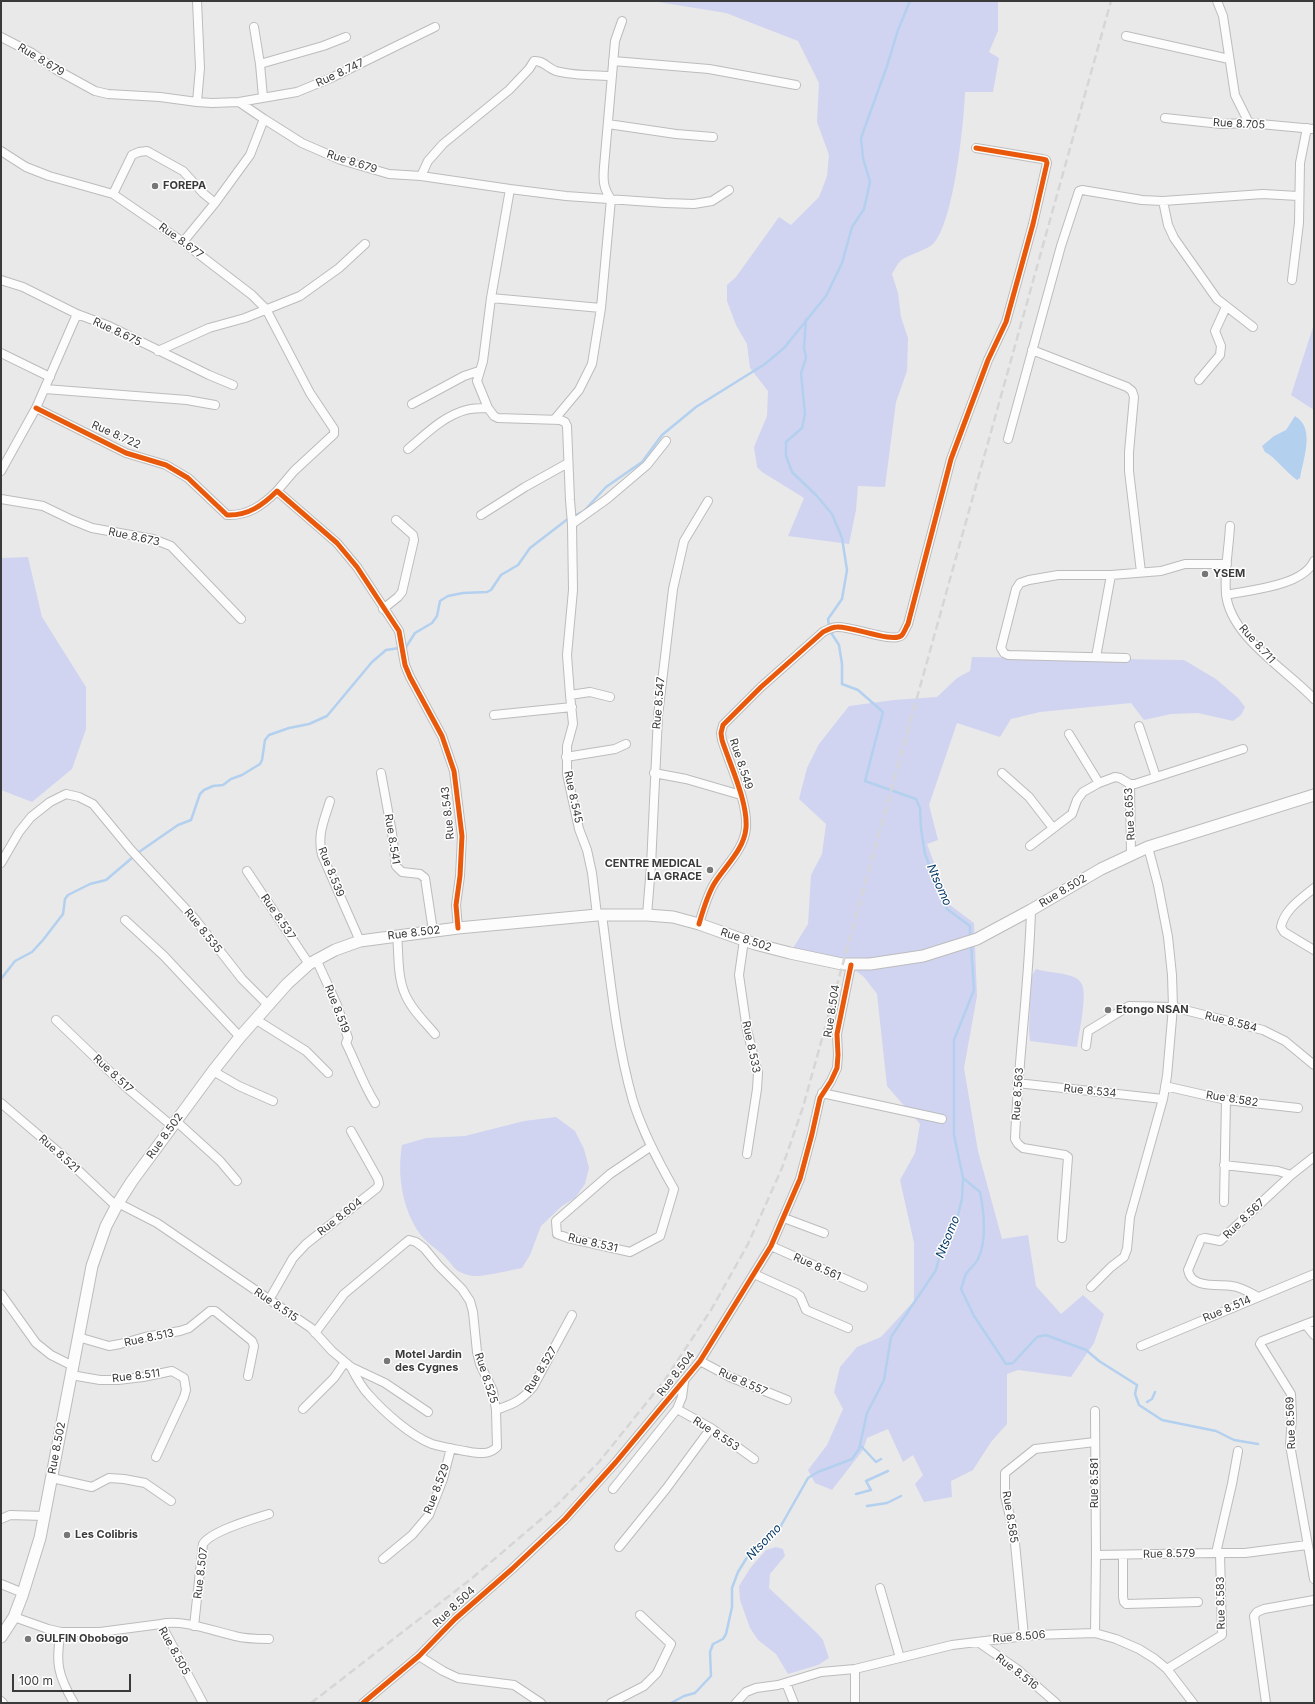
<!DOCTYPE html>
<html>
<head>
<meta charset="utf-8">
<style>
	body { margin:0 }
	#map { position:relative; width:1315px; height:1704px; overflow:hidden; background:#e9e9ea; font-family:Inter,sans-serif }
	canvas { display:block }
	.frame { position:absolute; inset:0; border:2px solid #3a3a3b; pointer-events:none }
	.scale { position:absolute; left:12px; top:1674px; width:119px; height:18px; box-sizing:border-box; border:2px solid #3a3a3b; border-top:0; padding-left:5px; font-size:12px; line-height:14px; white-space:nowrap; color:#3a3a3b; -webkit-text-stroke:3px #fff; paint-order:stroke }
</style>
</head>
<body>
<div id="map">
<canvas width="1315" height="1704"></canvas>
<div class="frame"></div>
<div class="scale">100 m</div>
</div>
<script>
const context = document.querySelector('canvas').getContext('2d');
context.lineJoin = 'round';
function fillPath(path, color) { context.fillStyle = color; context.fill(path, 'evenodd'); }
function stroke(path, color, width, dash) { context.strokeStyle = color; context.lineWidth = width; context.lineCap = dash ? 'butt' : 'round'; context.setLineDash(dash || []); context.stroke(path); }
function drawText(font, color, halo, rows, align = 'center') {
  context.font = font + ' Inter,sans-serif'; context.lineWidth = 3; context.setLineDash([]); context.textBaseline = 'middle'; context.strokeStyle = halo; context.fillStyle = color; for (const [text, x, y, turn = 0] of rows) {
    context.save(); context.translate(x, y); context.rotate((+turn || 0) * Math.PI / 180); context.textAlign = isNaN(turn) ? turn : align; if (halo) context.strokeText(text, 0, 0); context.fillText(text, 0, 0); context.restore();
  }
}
const green = new Path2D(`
	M652,1H998V31L989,52L999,58L993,92H965C964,122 954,223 933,244C926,250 911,254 903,259C898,262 895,269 892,274L898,293L901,317L908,338L907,371L896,402L885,487L858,486L856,510L849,544L788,536L804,498L762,472L757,467L754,447L767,416L768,391L750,368L747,344L736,325L727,301V285L736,277L779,217L791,225L819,197L827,176L829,155L817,122L819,83L798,41L726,13Z
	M1314,324V410L1291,395Z
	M28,557L42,617L86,687V729L72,769L32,802L1,790V558Z
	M972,657L1184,660L1216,679L1238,698L1245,707L1241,715L1233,721L1198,713L1171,714L1144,720L1131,703L1040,712L1011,719L1000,737L957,723L929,805L938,840L927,844L950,905L974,923L977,996L964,1068L978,1151L1002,1239L1028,1235L1036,1286L1061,1314L1083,1295L1104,1314L1094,1343L1071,1377L1018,1370L1007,1374V1424L991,1442L973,1470L951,1481L952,1497L924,1502L915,1484L923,1475L913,1455L903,1462L888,1429L867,1438L863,1450L832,1490L815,1483L808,1470L827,1445L843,1409L834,1392L840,1367L857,1347L881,1337L914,1301V1243L900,1180L915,1153L920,1124L887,1086L877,994L864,977L848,965L790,953L808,924L811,875L822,854L826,824L799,799L807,768L819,744L849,706L894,700L937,697L957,678L970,671Z
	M1036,969C1048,973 1064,972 1076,978C1079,980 1083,984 1083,988C1086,1001 1079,1033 1077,1047L1030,1041L1029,1030L1031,977Z
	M556,1117L575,1131L584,1149L589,1168L585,1184L575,1198L562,1206L541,1226L530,1255L522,1268C510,1270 484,1277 473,1276C452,1272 456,1267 442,1254C435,1248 425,1241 420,1234C402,1209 397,1174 402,1145L426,1138L465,1136L524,1121Z
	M776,1547L783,1549L785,1556L770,1574L769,1588L818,1634L823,1640L829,1658L818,1665L788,1674L776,1654L758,1640L750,1628L740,1600L739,1586L751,1567L766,1550Z`);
const water = new Path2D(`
	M1295,416C1315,428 1304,456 1300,478L1297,480C1286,472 1275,457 1265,452L1262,446L1274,436L1286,430Z`);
const stream = new Path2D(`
	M806,319L804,348L806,358L801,373L805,414L802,428L786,442V456L792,472L817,496L832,514L842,538L847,570L842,599L828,619L830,631L839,645L842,664V684L858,690L883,712L865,781L916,799L920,808L921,829L925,854L941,895L947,909L970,926V937
	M574,516L584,511L606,487L642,462L662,435L696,407L765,364L784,348L826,296L842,263L852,227L864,209L870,182L863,158L861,138L887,66L898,30L910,1
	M1,979L15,961L32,952L43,940L63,914L65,899L68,895L90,884L106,880L139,852L178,825L191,820L200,794L204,790L213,786L223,785L231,779L242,775L260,764L262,760L265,740L269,735L289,728L309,724L327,716L372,662L386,650L406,647L415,633L432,623L437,616L440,601L443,599L448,596L463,593L487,592L491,590L501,575L518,565L530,548L569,518
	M963,1178L980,1192C984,1211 987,1242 978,1259C975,1265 969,1269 966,1274C964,1278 963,1284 961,1289L974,1316L1006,1364L1013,1363L1037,1337L1046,1335L1086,1350L1099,1361L1137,1385L1135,1394L1139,1405L1162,1420L1216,1431L1234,1440L1258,1444
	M1147,1402L1152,1399L1155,1392
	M861,1446L876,1462L881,1459
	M856,1494L871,1490L866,1481L888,1471
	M867,1506L887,1503L901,1496
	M671,1703L684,1696L695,1693L711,1676L710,1652L713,1644L723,1639L726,1634L732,1607V1588L738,1572L746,1559L753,1550L778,1531L808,1478L818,1472L852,1459L859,1449L867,1413L884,1380L891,1337L936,1270L942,1246L956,1223L962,1199L963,1178L954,1135V1040L974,990L971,944`);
const street = new Path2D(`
	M1217,1L1223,16L1235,95L1249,123
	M254,27L260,64
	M1126,36L1229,59
	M1,37L32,53L55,69L95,91L108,94L160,97L197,102L212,103L239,102L264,119L302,143L341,160L389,174L421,176L510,189L491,298L601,308
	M613,61L709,69L796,85
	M263,97L260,64L323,46L346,37
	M197,102L200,68L197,1
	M239,102L297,92L331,78L435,27
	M1165,118L1221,124L1249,123L1314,129
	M608,124L676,134L713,137
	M1,151L26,167L49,176L113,194L183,242L252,295L266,309L310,393L334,429V434L294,471L277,491
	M421,176L428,161L443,144L509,90L529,69L534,61C543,60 547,68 556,71C574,76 594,75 612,76
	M510,189L566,196L665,203L694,204L712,201L729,190
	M113,194L132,155L139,152L147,151L183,171L203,193L215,203
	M1163,201L1168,225L1174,238L1217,299L1253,327
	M183,242L215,203L250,155L264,119
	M1,280L23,287L77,314L109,326L209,375L233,385
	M1292,280L1299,223L1300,163L1307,128
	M491,298L483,361L477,381L488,408L494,416L498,418L560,420L565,422L567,426L570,500L572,524L573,590L567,655L570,695
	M1032,350L1127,387L1132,391L1134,397L1129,452V471L1141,572
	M158,351L209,328L245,318L300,296L339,268L365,244
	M1,353L50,377
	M1199,380L1220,355L1221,346L1215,331L1226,307
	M45,389L187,400L215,405
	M412,404L464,376L479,371
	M36,408L126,453L166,465L188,478L227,515C248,516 263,505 277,491L337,543L357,567L399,631L405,665L410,677L442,736L454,771L462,836L460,876L456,905L458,928
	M554,420L579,390L592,364L601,308L611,199C603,188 603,180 604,167L615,41L622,21
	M1008,439L1061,246L1079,191L1082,190L1142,200L1163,201L1263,194L1298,196
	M408,449C425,435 443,416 466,410C473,408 481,408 488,408
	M1,471L36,408L77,314
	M1,499L43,506L72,520L92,528L153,539L171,546L241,619
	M481,515L525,487L568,463
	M572,524L607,499L647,465L666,441
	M1230,526C1229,548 1224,571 1226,593C1229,636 1287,670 1314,699
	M1226,595C1250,590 1303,586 1314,561
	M383,609L398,597L402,592L414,540L413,535L396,520
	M1096,657L1111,575
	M1126,658L1008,655L1004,653L1001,648L1016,589L1020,583L1029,580L1058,575H1111L1161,571L1185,564H1227
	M494,715L572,707
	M1139,726L1156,777
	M1069,734L1099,783
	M566,757L615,749L626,744
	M381,773L392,833L396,866L402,872L420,874L425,878L433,931
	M654,773L686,779L741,795
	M1002,773L1029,797L1053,828
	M1130,784H1135L1243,749
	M330,801C324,821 317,834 322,855L360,941
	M1030,846L1072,814L1077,800L1083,792L1099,783L1115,777L1120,778L1130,784L1131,854
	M1,863L19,832L31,817L50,802L66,794L79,797L93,804L131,850L195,919L242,979L268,1005
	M247,871L309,964
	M1314,888C1301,899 1284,910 1281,927L1284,932L1314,950
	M1031,910C1029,986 1018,1062 1015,1139L1018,1144L1023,1148L1065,1155L1068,1157L1062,1238
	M597,915L592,873L587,850L579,829L567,774V746L573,724L570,695L590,692L610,697
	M602,915C610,975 616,1042 633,1101C643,1133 658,1161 674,1189L660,1236L630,1252L568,1238L557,1234L556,1221L610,1174L650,1147
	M647,915L651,866L658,716L673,589L684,541L708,501
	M125,920L164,956L240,1037
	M699,924C703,910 707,896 714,884C725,866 744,850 746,828C748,802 730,765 722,740L721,733L723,725L761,687L823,632C827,630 832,627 837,627C852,626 894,644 902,635C904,633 906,627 908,624L951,459L988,360L1006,322L1033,224L1047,163L1046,160L1042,159L976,148
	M397,935C399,954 397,976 405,994C411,1009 425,1022 435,1034
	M744,940L739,975L747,1030L758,1073L757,1089L747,1154
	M316,959L337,1005L348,1038L346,1043C356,1063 363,1084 375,1103
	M255,1019L306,1051L328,1073
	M56,1020L127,1088L172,1126
	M1086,1046L1088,1031L1129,1006L1173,1007L1263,1030L1285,1041L1314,1065
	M213,1071L239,1086L273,1101
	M1017,1083L1163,1099
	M1165,1086L1226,1100L1298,1108
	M822,1093L942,1119
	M1,1103L62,1155L116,1206
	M176,1121L220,1161L237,1181
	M1224,1165L1278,1171L1291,1175
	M1224,1202L1226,1100
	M118,1203L157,1223L311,1328L332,1351L351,1367L385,1383L428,1412
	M784,1218L824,1233
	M771,1246L863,1287
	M754,1274L796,1293L800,1296L806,1310L848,1328
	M1091,1287L1111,1267L1124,1257L1127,1249L1130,1217L1163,1099L1167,1076L1173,1007L1172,975L1168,937L1158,885L1148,847
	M1,1294L36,1343L51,1355L73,1366
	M1258,1297C1249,1292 1241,1287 1232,1286C1218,1284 1191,1289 1188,1270L1201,1239L1205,1238L1220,1241L1291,1175L1314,1157
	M269,1300L293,1258L306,1244L377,1188L379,1184L378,1179L351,1131
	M1314,1321L1262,1341L1260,1344L1291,1394L1292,1416L1290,1445L1314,1579
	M1306,1325L1314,1335
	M315,1333L344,1294L404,1244L409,1240L416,1242L424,1248L439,1266L462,1289L470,1301L473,1312L477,1352L480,1364L493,1391L496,1410L497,1447C488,1456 477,1453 465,1451C454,1449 442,1447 432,1444C411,1436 384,1412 369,1395C361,1387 356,1377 351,1367
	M78,1337L109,1346L120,1344L145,1337L180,1331L189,1328L210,1311H215L252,1341L254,1346L248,1376
	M1141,1346L1314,1274
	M700,1361L730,1377L787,1400
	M71,1375L100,1380H118L143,1377L172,1371L184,1378L186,1390L184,1397L156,1457
	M303,1409L334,1378L345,1362
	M677,1409L711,1428L754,1459
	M496,1410C513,1404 521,1401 533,1387L572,1315
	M1095,1411L1096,1555
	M52,1478L92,1487L109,1478L124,1479L145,1483L171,1501
	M613,1489L677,1409L682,1397L684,1382
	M1,1519L10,1515L44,1516
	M619,1547L666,1489L711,1428
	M1216,1553H1245L1307,1545
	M1123,1555V1597L1124,1602L1126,1604L1198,1602
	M383,1559L412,1535L429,1515L443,1479L451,1448
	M1,1584L23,1593
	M880,1588L900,1658
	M14,1617L48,1629L61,1632H100L161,1624L203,1703
	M161,1624C183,1619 213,1631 235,1636C246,1639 257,1639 269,1639
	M194,1626L203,1544C211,1531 253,1519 269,1514
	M61,1632C55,1662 58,1676 74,1703
	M1095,1633L1096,1555L1216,1553L1232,1484L1238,1451
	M1024,1636L1014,1533L1005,1496V1473L1035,1449L1095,1442
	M978,1642L1017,1669L1056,1703
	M419,1656L443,1671L458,1678L514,1685L541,1703
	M1167,1669L1222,1635L1220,1553
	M786,1683L794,1703
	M1,1701L3,1703
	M363,1703L419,1656L455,1619L512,1569L565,1519L616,1462L700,1361L771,1246L800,1179L812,1134L820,1098L831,1081L837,1068L838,1055L837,1034L851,965
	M611,1703L644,1686L657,1673L671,1644L640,1615
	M736,1703L746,1692L756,1688L778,1685L821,1672L855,1669
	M855,1703V1669L952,1645L1034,1635L1095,1633L1116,1639L1139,1649L1155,1659L1167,1669L1193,1703
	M1266,1703L1254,1616L1257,1612L1264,1609L1314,1600`);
const secondary = new Path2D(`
	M1,1637L14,1617L22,1596L40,1538L92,1266L106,1226L118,1203L132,1181L213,1071L240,1037L287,984L309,964L335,950L360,941L458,928L597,915H647L673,917L699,924L755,944L790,953L842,964H870L923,956L977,939L1031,910L1101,869L1148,847L1314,795`);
const rail = new Path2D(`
	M311,1703L471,1579L552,1510L599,1462L664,1381L711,1310L748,1244L782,1168L803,1107L1111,1`);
const cycleway = new Path2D(`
	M36,408L126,453L166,465L188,478L227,515C248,516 263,505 277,491L337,543L357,567L399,631L405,665L410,677L442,736L454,771L462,836L460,876L456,905L458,928
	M699,924C703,910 707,896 714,884C725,866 744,850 746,828C748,802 730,765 722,740L721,733L723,725L761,687L823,632C827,630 832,627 837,627C852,626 894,644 902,635C904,633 906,627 908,624L951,459L988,360L1006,322L1033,224L1047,163L1046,160L1042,159L976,148
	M363,1703L419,1656L455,1619L512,1569L565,1519L616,1462L700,1361L771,1246L800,1179L812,1134L820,1098L831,1081L837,1068L838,1055L837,1034L851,965`);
const markers = [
	[155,186,4,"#777778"],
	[1205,574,4,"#777778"],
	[710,870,4,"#777778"],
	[1108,1010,4,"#777778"],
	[387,1361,4,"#777778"],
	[67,1535,4,"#777778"],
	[28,1639,4,"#777778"]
];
const streetNames = [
	["Rue 8.679",41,60,31],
	["Rue 8.747",340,73,-25],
	["Rue 8.705",1239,124,3],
	["Rue 8.679",352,162,18],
	["Rue 8.677",181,241,36],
	["Rue 8.675",117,332,25],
	["Rue 8.722",116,435,24],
	["Rue 8.673",134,537,12],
	["Rue 8.711",1257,644,48],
	["Rue 8.547",659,703,-85],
	["Rue 8.549",741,764,72],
	["Rue 8.545",573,797,78],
	["Rue 8.543",448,813,-96],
	["Rue 8.653",1130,814,-93],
	["Rue 8.541",392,839,81],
	["Rue 8.539",331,872,68],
	["Rue 8.502",1063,891,-31],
	["Rue 8.537",278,917,56],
	["Rue 8.535",203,931,51],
	["Rue 8.502",414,933,-7],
	["Rue 8.502",746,940,18],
	["Rue 8.519",337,1009,69],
	["Rue 8.504",832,1011,-81],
	["Rue 8.584",1231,1022,14],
	["Rue 8.533",751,1047,78],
	["Rue 8.517",113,1074,43],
	["Rue 8.534",1090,1091,6],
	["Rue 8.563",1018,1094,-86],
	["Rue 8.582",1232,1099,9],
	["Rue 8.502",165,1136,-54],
	["Rue 8.521",59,1154,42],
	["Rue 8.604",340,1217,-38],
	["Rue 8.567",1244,1219,-44],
	["Rue 8.531",593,1243,13],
	["Rue 8.561",817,1267,24],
	["Rue 8.515",276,1305,34],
	["Rue 8.514",1227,1309,-23],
	["Rue 8.513",149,1338,-12],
	["Rue 8.527",541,1370,-59],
	["Rue 8.504",676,1374,-52],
	["Rue 8.511",136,1376,-7],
	["Rue 8.525",486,1378,72],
	["Rue 8.557",743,1382,24],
	["Rue 8.569",1291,1423,-92],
	["Rue 8.553",716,1434,33],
	["Rue 8.502",57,1448,-79],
	["Rue 8.581",1095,1483,-90],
	["Rue 8.529",437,1489,-69],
	["Rue 8.585",1010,1517,81],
	["Rue 8.579",1169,1554,-1],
	["Rue 8.507",201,1573,-83],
	["Rue 8.583",1221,1603,-91],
	["Rue 8.504",454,1607,-43],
	["Rue 8.506",1019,1637,-5],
	["Rue 8.505",174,1651,61],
	["Rue 8.516",1017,1672,38]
];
const poiNames = [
	["FOREPA",163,186],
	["YSEM",1213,574],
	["CENTRE MEDICAL",702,864,"right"],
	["LA GRACE",702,877,"right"],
	["Etongo NSAN",1116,1010],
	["Motel Jardin",395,1355],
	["des Cygnes",395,1368],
	["Les Colibris",75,1535],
	["GULFIN Obobogo",36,1639]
];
const waterNames = [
	["Ntsomo",939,885,66],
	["Ntsomo",948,1237,-68],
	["Ntsomo",764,1542,-46]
];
fillPath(green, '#d0d4f0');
fillPath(water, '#b3d0ef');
stroke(stream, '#b3d0ef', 2.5);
stroke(street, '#bcbcbd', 10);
stroke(secondary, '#bcbcbd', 13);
stroke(street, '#fcfcfc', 8);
stroke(secondary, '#fcfcfc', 11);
stroke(rail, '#d6d6d7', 2.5, [8, 4]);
stroke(cycleway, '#e8590c', 5);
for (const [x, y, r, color] of markers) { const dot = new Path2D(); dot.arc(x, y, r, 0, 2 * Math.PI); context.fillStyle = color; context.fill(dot); stroke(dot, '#fff', 1.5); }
drawText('11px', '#3a3a3b', '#fff', streetNames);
drawText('bold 11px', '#3a3a3b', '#fff', poiNames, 'left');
drawText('italic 12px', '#063a67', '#fff', waterNames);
</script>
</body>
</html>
